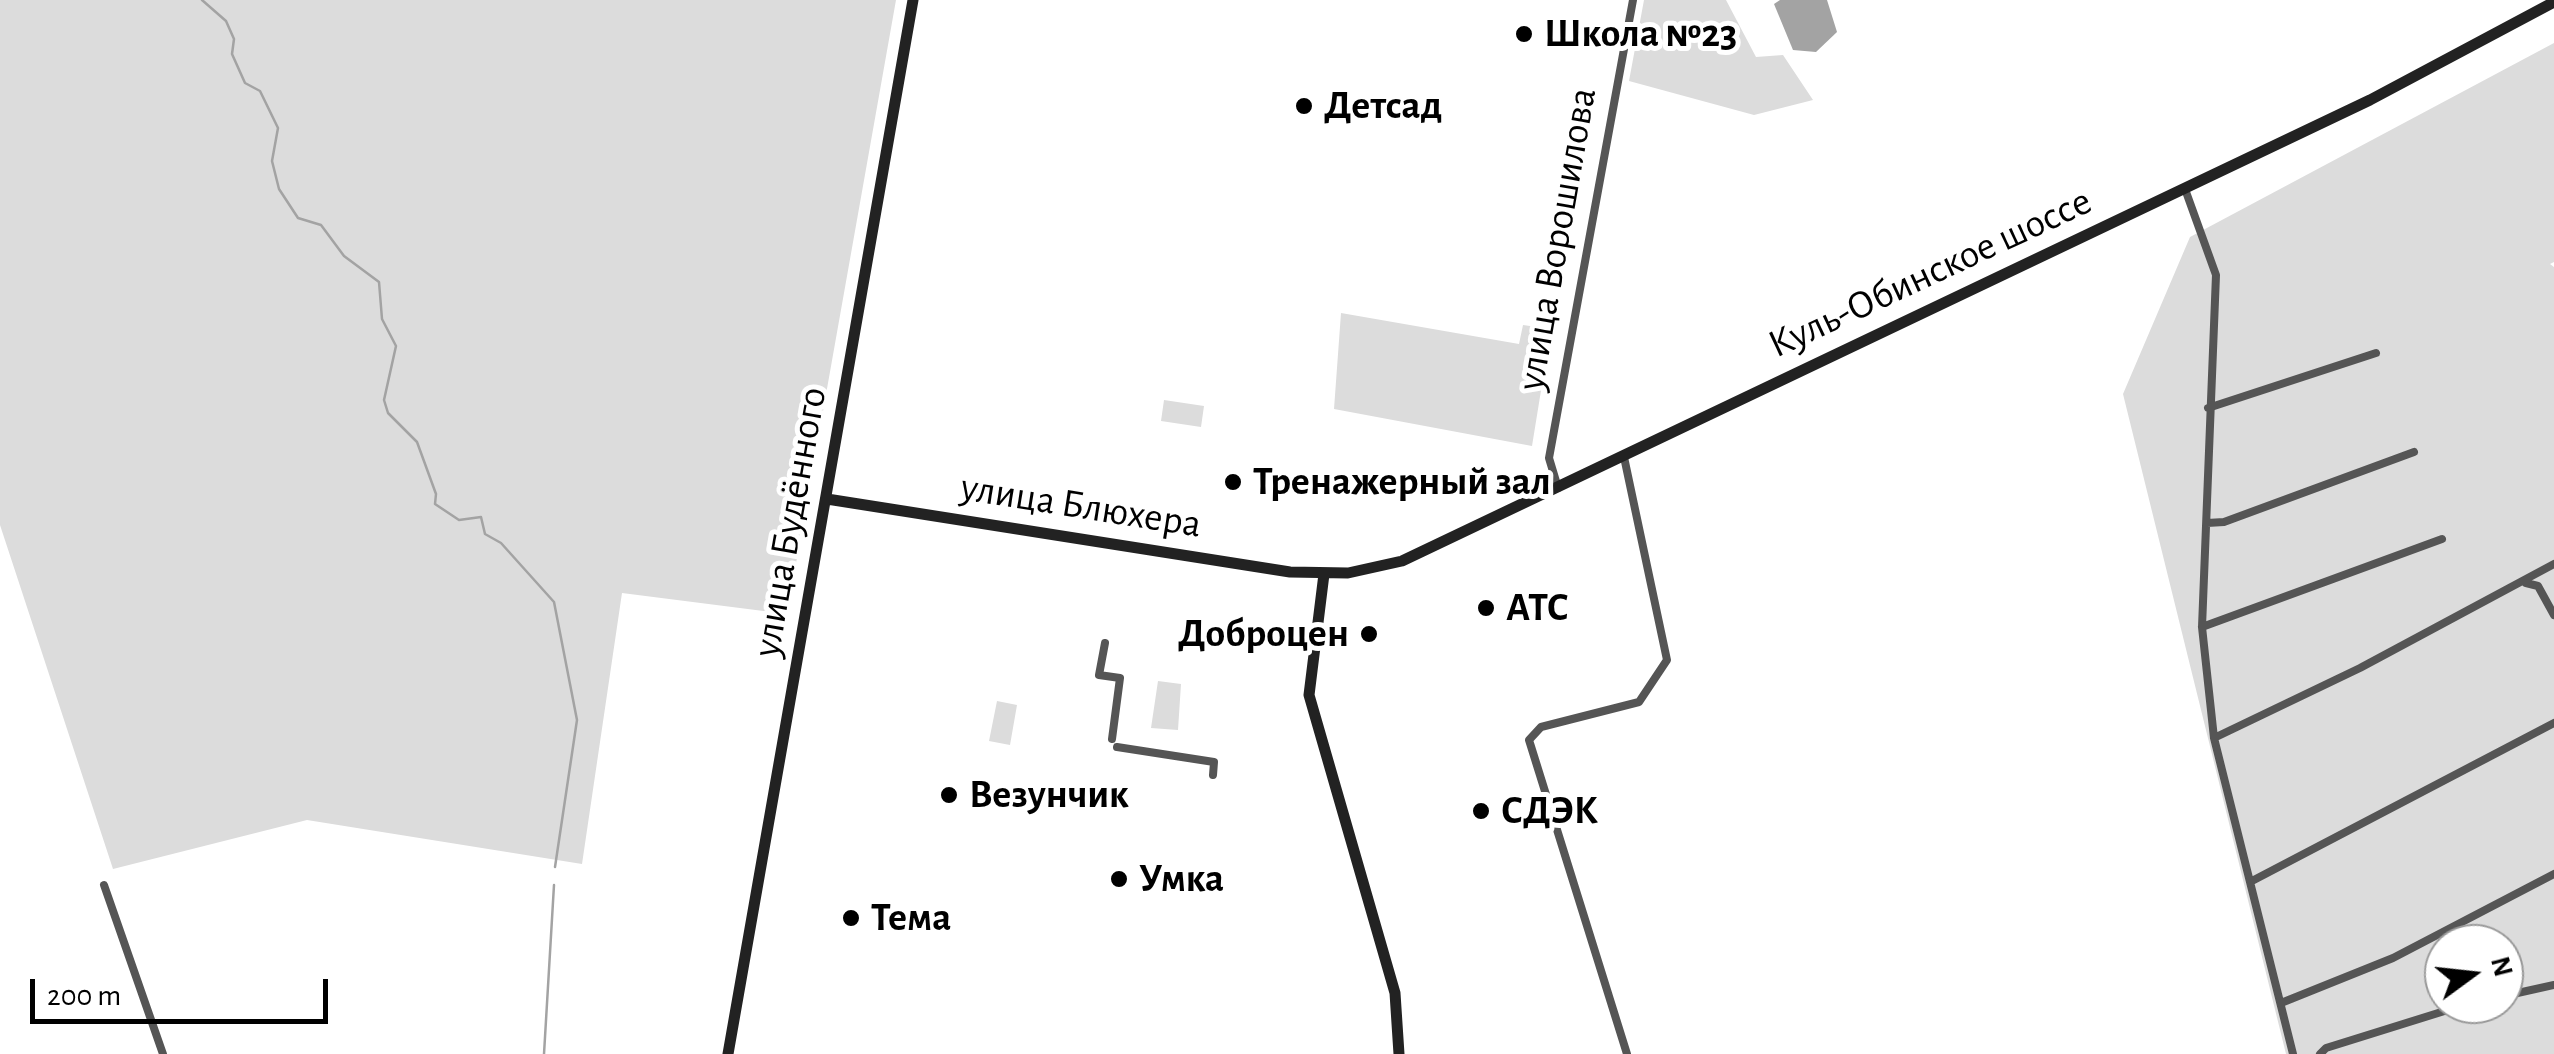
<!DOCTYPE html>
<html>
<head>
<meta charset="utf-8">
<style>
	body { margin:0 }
	#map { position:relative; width:2554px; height:1054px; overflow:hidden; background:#fff; font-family:"Alegreya Sans",sans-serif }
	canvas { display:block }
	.north { position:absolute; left:2424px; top:924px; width:100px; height:100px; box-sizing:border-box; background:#fff; border:2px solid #999; border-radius:50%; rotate:75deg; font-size:28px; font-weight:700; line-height:40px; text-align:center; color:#000 }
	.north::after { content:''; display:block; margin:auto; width:35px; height:45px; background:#000; clip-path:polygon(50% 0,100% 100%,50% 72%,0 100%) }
	.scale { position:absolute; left:30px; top:979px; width:298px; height:45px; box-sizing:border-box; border:5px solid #000; border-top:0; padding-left:12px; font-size:30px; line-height:35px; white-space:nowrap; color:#000; -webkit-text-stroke:8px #fff; paint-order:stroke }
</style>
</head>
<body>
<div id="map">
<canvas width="2554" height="1054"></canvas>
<div class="north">N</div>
<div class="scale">200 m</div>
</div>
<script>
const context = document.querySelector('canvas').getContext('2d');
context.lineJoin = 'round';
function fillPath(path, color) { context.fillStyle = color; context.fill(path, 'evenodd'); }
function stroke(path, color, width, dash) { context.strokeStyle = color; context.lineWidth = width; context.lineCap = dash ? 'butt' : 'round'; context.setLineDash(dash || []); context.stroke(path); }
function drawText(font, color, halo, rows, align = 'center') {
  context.font = font + ' "Alegreya Sans",sans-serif'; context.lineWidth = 10; context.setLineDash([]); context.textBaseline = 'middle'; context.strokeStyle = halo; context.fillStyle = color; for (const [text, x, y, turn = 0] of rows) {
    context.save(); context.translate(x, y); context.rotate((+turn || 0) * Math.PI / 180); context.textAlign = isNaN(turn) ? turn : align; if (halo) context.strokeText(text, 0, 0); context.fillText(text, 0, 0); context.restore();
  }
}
const green = new Path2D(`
	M0,0H896L787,614L622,593L582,864L307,820L113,869L0,525Z
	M1644,0H1726L1756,57L1783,55L1813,100L1754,115L1629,81Z
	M2554,43V262L2550,264L2554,267V1054H2286L2123,394L2190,237ZM2444,944H2504V1004H2444Z
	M1341,313L1519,344L1523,325L1551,329L1532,446L1334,409Z
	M1164,400L1204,406L1201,427L1161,421Z
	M1158,681L1181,684L1178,730L1151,728Z
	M997,701L1017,705L1010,745L989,741Z`);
const water = new Path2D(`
	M1780,0H1827L1837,32L1816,52L1793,50L1774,4Z`);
const stream = new Path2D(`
	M202,0L226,21L234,39L232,54L245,83L260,91L278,128L272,161L279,189L298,218L321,225L344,256L379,282L382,319L396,346L384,400L388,413L417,442L436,494L435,504L459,520L481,517L485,534L501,543L554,602L577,720L555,867
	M544,1054L554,885`);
const minor = new Path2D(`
	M2185,189L2216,275L2202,627L2214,738L2293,1054
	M2208,408L2376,353
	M1624,457L1667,660L1639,702L1541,727L1529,740L1627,1054
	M1558,488L1549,458L1633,0
	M2207,523L2224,522L2414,452
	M2526,583L2538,586L2554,615
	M2202,627L2442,539
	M1105,643L1099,675L1120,678L1112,739
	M2214,738L2360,668L2554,564
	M1117,747L1214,762L1213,775
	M2250,882L2554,723
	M104,885L163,1054
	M2504,996L2554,985
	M2281,1003L2393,958L2554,874
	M2320,1054L2326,1048L2467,1004`);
const secondary = new Path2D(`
	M827,499L1290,572L1348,573L1402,561L2370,100L2554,2
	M1324,574L1309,695L1395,993L1399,1054
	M728,1054L913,0`);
const markers = [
	[1524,34,10,"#000"],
	[1304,106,10,"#000"],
	[1233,482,10,"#000"],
	[1486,608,10,"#000"],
	[1369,634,10,"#000"],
	[949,795,10,"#000"],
	[1481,811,10,"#000"],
	[1119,879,10,"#000"],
	[851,918,10,"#000"]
];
const poiNames = [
	["Школа №23",1544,34],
	["Детсад",1324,106],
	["Тренажерный зал",1253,482],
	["АТС",1506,608],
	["Доброцен",1349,634,"right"],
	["Везунчик",969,795],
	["СДЭК",1501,811],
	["Умка",1139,879],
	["Тема",871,918]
];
const streetNames = [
	["улица Ворошилова",1557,239,-80],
	["Куль-Обинское шоссе",1930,273,-25],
	["улица Блюхера",1081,506,9],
	["улица Будённого",790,522,-80]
];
fillPath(green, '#dcdcdc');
fillPath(water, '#a3a3a3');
stroke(stream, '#a3a3a3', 2.5);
stroke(minor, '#555', 8);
stroke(secondary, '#222', 11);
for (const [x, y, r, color] of markers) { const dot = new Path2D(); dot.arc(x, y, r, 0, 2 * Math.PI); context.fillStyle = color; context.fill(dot); stroke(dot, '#fff', 4); }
drawText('bold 40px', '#000', '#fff', poiNames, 'left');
drawText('40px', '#000', '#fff', streetNames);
</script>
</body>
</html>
